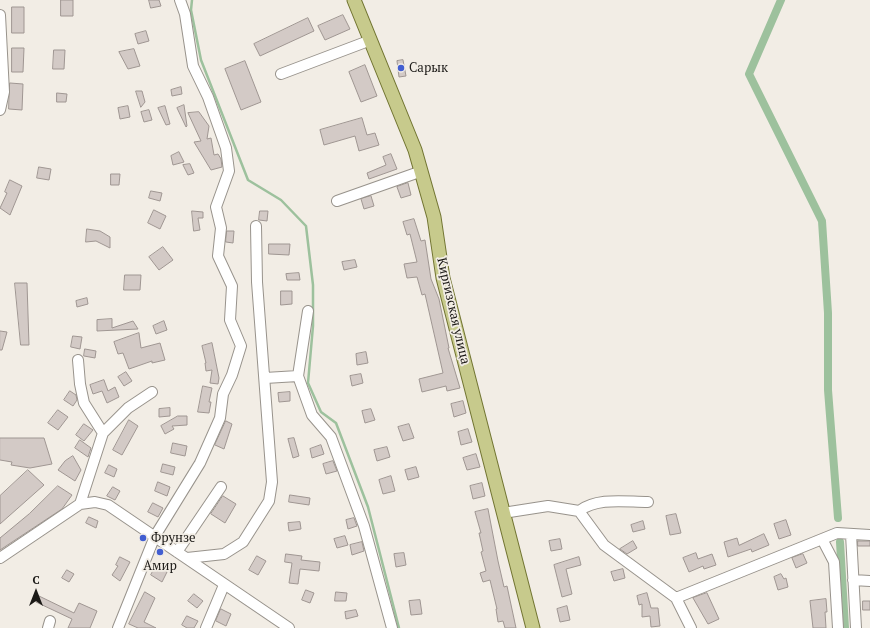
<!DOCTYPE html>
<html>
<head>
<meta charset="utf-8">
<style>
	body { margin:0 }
	#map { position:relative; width:870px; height:628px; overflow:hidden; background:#f2ede5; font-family:"PT Serif",serif }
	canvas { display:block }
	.north { position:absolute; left:16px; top:572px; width:40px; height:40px; -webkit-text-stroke:3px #f2ede5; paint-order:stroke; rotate:0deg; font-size:11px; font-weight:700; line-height:16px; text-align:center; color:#1c1a17 }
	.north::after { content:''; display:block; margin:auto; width:14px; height:18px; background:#1c1a17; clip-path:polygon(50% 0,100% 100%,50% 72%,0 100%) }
</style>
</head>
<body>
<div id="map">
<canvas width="870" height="628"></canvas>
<div class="north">С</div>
</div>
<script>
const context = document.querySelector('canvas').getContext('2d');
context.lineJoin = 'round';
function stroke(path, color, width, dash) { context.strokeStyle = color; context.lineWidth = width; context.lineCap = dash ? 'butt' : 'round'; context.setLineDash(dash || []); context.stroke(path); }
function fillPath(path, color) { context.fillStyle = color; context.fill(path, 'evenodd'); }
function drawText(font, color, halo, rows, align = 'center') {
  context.font = font + ' "PT Serif",serif'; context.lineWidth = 3.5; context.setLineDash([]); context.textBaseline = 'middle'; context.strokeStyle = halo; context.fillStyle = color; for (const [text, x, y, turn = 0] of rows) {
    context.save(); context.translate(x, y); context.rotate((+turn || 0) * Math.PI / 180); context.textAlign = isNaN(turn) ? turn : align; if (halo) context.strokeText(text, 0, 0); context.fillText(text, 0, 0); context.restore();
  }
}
const stream = new Path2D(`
	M192,0L191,10L201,60L248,180L281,200L306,226L313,285V326L308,383L321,412L336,423L368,507L399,628`);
const canal = new Path2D(`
	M781,0L749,74L822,221L828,313V390L838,518
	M840,542L845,628`);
const building = new Path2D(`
	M61,0H73V16H61Z
	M149,0H159L161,6L151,8Z
	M12,7H24V33H12Z
	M343,15L350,29L325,40L318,26Z
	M308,18L314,31L260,56L254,44Z
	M146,31L149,41L138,44L135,34Z
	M12,48H24L23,72H12Z
	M134,49L140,66L128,69L119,52Z
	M54,50H65L64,69H53Z
	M403,60L406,76L399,77L397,61Z
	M245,61L261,102L241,110L225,69Z
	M365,65L377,96L361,102L349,72Z
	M10,83L23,84L22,110L9,109Z
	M181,87L182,94L172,96L171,90Z
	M136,91H142L145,102L141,107Z
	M57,93L67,94L66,102H57Z
	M184,105L187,126L186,127L177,108Z
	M128,106L130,117L120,119L118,108Z
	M165,106L170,124L166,125L158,108Z
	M149,110L152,120L144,122L141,112Z
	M199,112L209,126L207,139L211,138L214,155L218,154L221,159L222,167L211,170L194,142L201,141L188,113Z
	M362,118L367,135L375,133L379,145L359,151L355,136L324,145L320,130Z
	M179,152L184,162L173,165L171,156Z
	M391,154L397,169L369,179L367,173L386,165L383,157Z
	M190,164L194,173L188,175L183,165Z
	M39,167L51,169L49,180L37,178Z
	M111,174H120L119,185H111Z
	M10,180L22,186L10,215L0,208L7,193L5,192Z
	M408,183L411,195L401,198L397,187Z
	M151,191L162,193L160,201L149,198Z
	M371,196L374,206L364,209L361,199Z
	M154,210L166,216L160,229L148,223Z
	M192,211L203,212V218H198L200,230L194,231Z
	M260,211H268L267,221L259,220Z
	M414,219L421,241L425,240L431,279L439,299L449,348H448L460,388L447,391L446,386L422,392L419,379L443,373L425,294L422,295L417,277L407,278L404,264L417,262L410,234L407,235L403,222Z
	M87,229L100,231L110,237V248L96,241L86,242Z
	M227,231H234L233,243L226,242Z
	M269,244H290L289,255L269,254Z
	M163,247L173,260L159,270L149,257Z
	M355,260L357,267L344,270L342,262Z
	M299,273L300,280H287L286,274Z
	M125,275H141L140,290H124Z
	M15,283H27L29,345H21Z
	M281,291H292V304L281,305Z
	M87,298L88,304L77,307L76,301Z
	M112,319V328L133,321L138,329L97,331V320Z
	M164,321L167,330L156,334L153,326Z
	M0,331L7,332L2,350H0Z
	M139,333L141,348L160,343L165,360L152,363V361L129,369L123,353L118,354L114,342Z
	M73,336L82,337L80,349L71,347Z
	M212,343L219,378L218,384L210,383L212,370L206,371L205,363H206L202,346Z
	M85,349L96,351L95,358L84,356Z
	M366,352L368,363L357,365L356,354Z
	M126,372L132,381L124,386L118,377Z
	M361,374L363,383L352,386L350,376Z
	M104,380L108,391L115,387L119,397L107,403L102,391L93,394L90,385Z
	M203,386L212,388L209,402H211L209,413L198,412Z
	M70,391L76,395L77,400L73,406L64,400Z
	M290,392V401L279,402L278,393Z
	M463,401L466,413L454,417L451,404Z
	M170,408V416L159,417V409Z
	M371,409L375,420L365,423L362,411Z
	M58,410L68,417L58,430L48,423Z
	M178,416H187V425L172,426L174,429L165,434L161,426Z
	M129,420L138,426L122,455L113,450Z
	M226,421L232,424L224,449L215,445Z
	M84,424L93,430L84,441L76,435Z
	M409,424L414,438L403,441L398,427Z
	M468,429L472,442L461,445L458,432Z
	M0,438H44L52,464L30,468L11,465L12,462L0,460Z
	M294,438L299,456L293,458L288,439Z
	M80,440L91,448L88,457L75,448Z
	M173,443L187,446L185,456L171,453Z
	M321,445L324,454L312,458L310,449Z
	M387,447L390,457L377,461L374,450Z
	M476,454L480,467L467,470L463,458Z
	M73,456L81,470L75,481L58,470L65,461Z
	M333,461L337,471L326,474L323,464Z
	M163,464L175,467L173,475L161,472Z
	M109,465L117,469L114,477L105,473Z
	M416,467L419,477L408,480L405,470Z
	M28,470L44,485L0,524V496Z
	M391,476L395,491L383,494L379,480Z
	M158,482L170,487L167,496L155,491Z
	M482,483L485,496L473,499L470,486Z
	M58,486L72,495L62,509L0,550V538L29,514Z
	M113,487L120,491L115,500L107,496Z
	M290,495L310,498L309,505L289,502Z
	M223,496L236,504L225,523L211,514Z
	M153,503L163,508L158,517L148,512Z
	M488,509L498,561L504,587L507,586L516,628H505L503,621L498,622L496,609H497L490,580L483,582L480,573L486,571L481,552L483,551L479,533H481L475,512Z
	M676,514L681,533L670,535L666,516Z
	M89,517L98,521L96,528L86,523Z
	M354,518L357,526L348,529L346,520Z
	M786,520L791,535L779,539L774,524Z
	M643,521L645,529L633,532L631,525Z
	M300,522L301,529L289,531L288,523Z
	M764,534L769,545L752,552L751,549L728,557L724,542L737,538L739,545Z
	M345,536L348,545L337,548L334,539Z
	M560,539L562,549L551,551L549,541Z
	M633,541L637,548L627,554L620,549Z
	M858,541H870V546H858Z
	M362,542L364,551L352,555L350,545Z
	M404,553L406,565L396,567L394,554Z
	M696,553L698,559L712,554L716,565L704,569L703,566L689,572L683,558Z
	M286,554L302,556L301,560L320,562L319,571L300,569L298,584L289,583L292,563L285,562Z
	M803,554L807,563L796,568L792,558Z
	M257,556L266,561L258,575L249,570Z
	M120,557L130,562L120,581L112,575L118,566L116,565Z
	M579,557L581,565L566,569L572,594L562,597L554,565Z
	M156,566L167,572L162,582L151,575Z
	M623,569L625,578L614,581L611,572Z
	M67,570L74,574L69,582L62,578Z
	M781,574L784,579L786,578L788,587L778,590L774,577Z
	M306,590L314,593L310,603L302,600Z
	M145,592L155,598L144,622L156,628H138L129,624Z
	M336,592L347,593L346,601H335Z
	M647,593L651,608H658L660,626L651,627L650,616L642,617V604L639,605L637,596Z
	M707,593L719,619L708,624L693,598Z
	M194,594L203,601L197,608L188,601Z
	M39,596L74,613L79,603L97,611L90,628H68L72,619L36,602Z
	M826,599L827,612H825L826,628H813L810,601Z
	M420,600L422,614L411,615L409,601Z
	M863,601H870V610H863Z
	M567,606L570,620L560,622L557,609Z
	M221,609L231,614L226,626L216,621Z
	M356,610L358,616L346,619L345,612Z
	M187,616L198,621L194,628H187L182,625Z`);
const minor = new Path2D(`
	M0,15L4,92L0,110
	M281,74L371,40
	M337,201L422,171
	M308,311L298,376L312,415L331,437L364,526L392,628
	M265,378L298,376
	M103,433L128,408L152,392
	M80,504L95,502L108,505L289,628
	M579,511C598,497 625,502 648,502
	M503,513L548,506L579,511L604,545L676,598L691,628
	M851,534L856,628
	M822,539L834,562L838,628
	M177,552L221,487
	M0,558L80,504L103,433L84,403L80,384L78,360
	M187,558L224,554L243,542L269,501L272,482L257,282L256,226
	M853,580L870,581
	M676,598L837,533L870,535
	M48,628L50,621
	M118,628L155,536L200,463L220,418L223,394L232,375L241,346L230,320L232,286L218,256L221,228L216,207L229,171L226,148L208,97L193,66L185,14L180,0
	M206,628L224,585`);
const major = new Path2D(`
	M354,0L415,150L434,217L443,278L533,628`);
const markers = [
	[401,68,4,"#425ed1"],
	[143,538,4,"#425ed1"],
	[160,552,4,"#425ed1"]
];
const poiNames = [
	["Сарык",409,68],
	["Фрунзе",151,538],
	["Амир",160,566,"center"]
];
const streetNames = [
	["Киргизская улица",453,311,77]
];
stroke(stream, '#9dc19d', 2.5);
stroke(canal, '#9dc19d', 8);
fillPath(building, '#d3cac6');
stroke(building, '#9f9692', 1);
stroke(minor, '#98938c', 12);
stroke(major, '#727532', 15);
stroke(minor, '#fff', 10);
stroke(major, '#c7ca8c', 13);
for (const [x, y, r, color] of markers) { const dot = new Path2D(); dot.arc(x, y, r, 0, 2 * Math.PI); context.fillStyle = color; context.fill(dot); stroke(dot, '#f2ede5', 1.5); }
drawText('13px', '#1c1a17', '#f2ede5', poiNames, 'left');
drawText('13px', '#1c1a17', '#f2ede5', streetNames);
</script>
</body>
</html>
